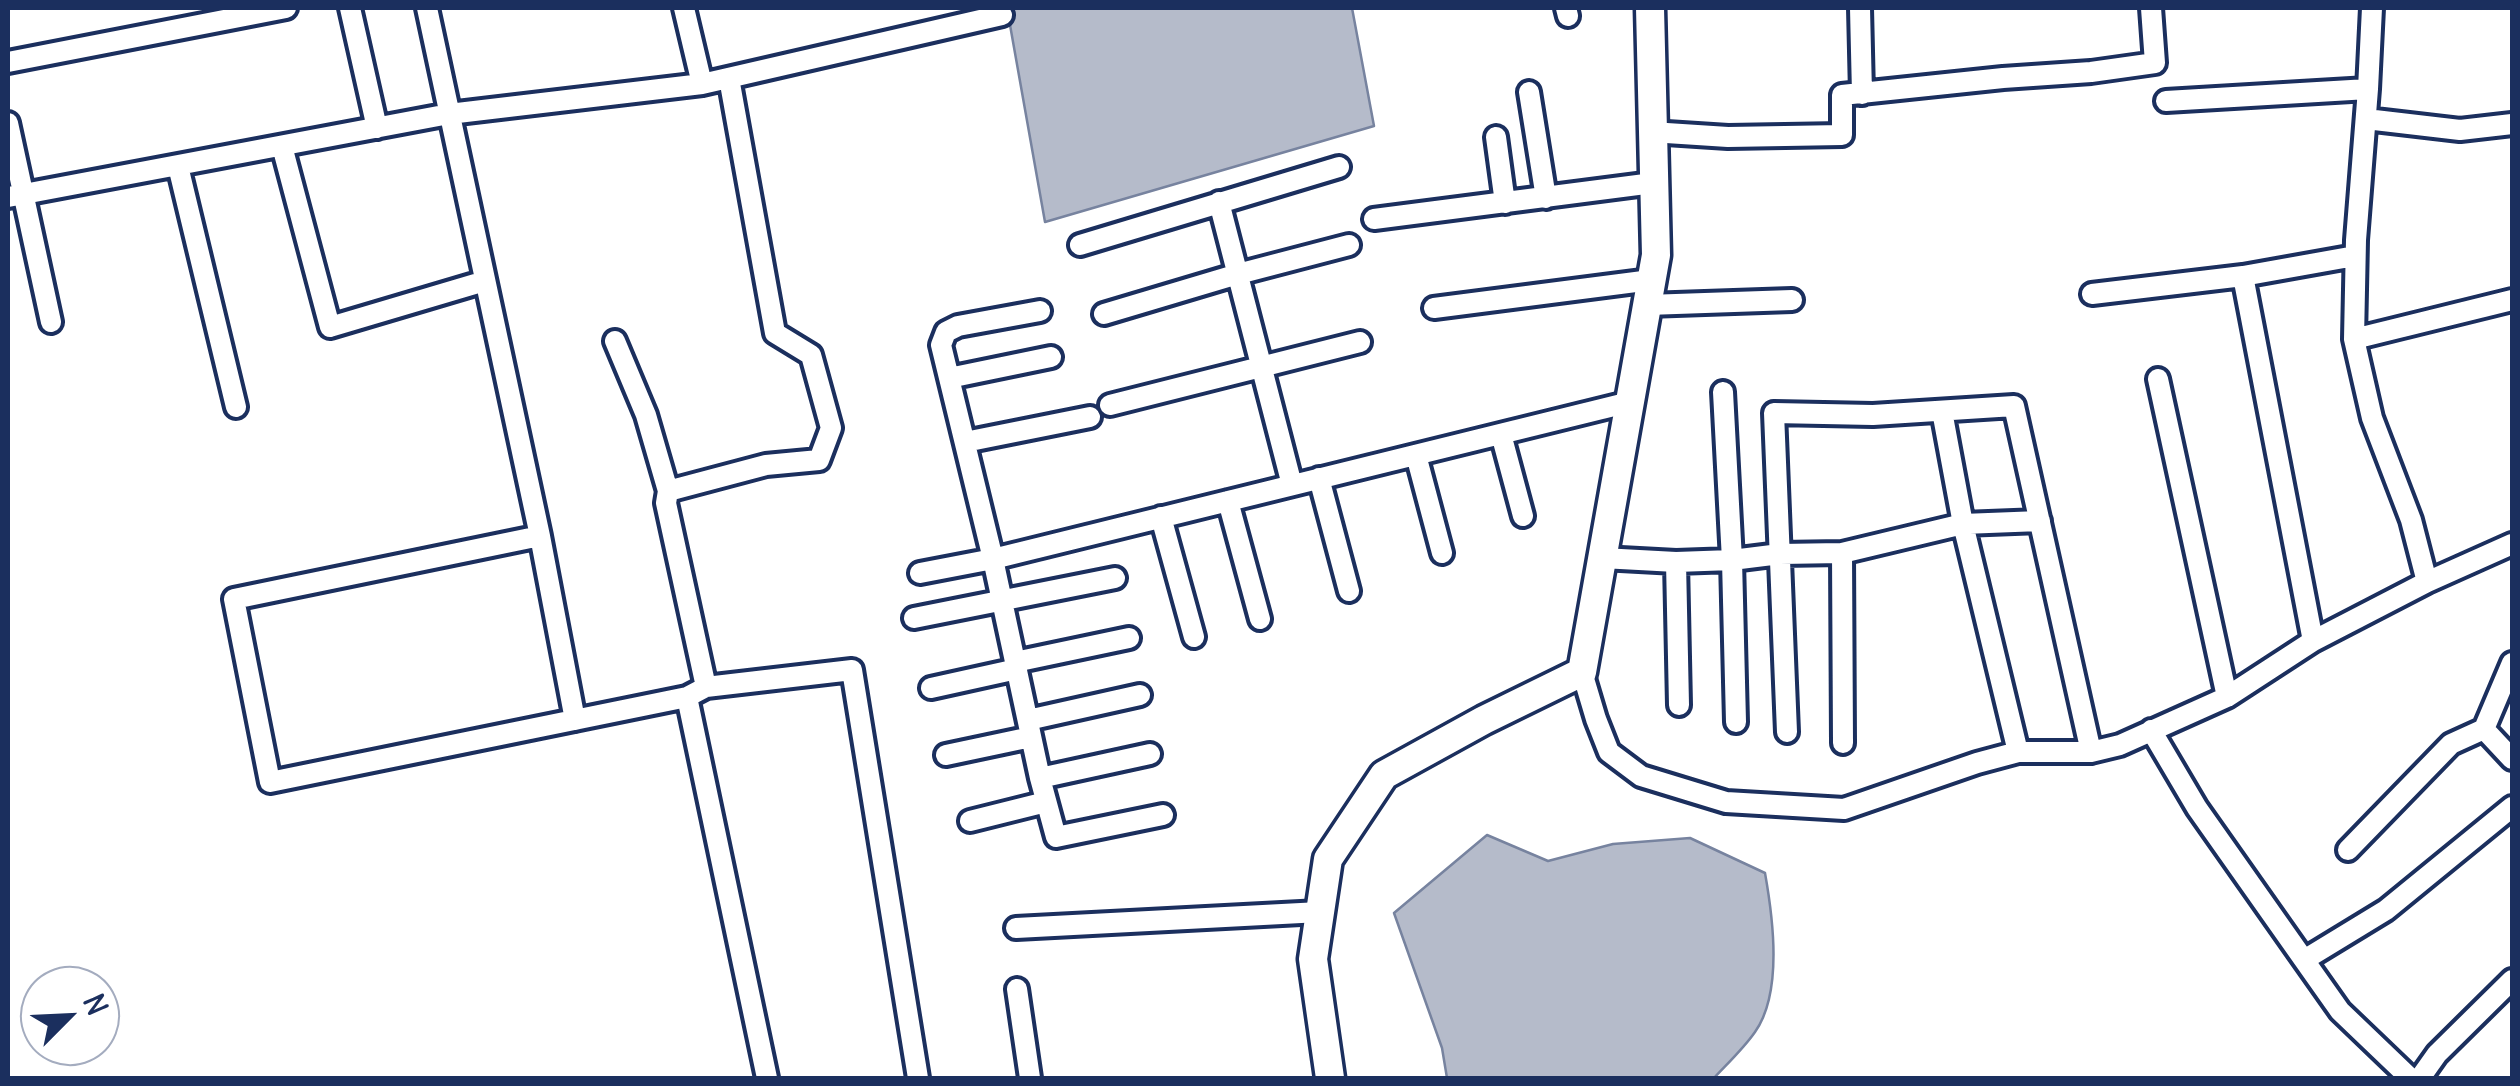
<!DOCTYPE html>
<html>
<head>
<meta charset="utf-8">
<style>
	body { margin:0 }
	#map { position:relative; width:2520px; height:1086px; overflow:hidden; background:#fff; font-family:Delius,sans-serif }
	canvas { display:block }
	.frame { position:absolute; inset:0; border:10px solid #1b2f5e; pointer-events:none }
	.north { position:absolute; left:20px; top:966px; width:100px; height:100px; box-sizing:border-box; background:#fff; border:2px solid #a4acbf; border-radius:50%; rotate:66deg; font-size:28px; font-weight:700; line-height:40px; text-align:center; color:#1b2f5e }
	.north::after { content:''; display:block; margin:auto; width:35px; height:45px; background:#1b2f5e; clip-path:polygon(50% 0,100% 100%,50% 72%,0 100%) }
</style>
</head>
<body>
<div id="map">
<canvas width="2520" height="1086"></canvas>
<div class="frame"></div>
<div class="north">N</div>
</div>
<script>
const context = document.querySelector('canvas').getContext('2d');
context.lineJoin = 'round';
function fillPath(path, color) { context.fillStyle = color; context.fill(path, 'evenodd'); }
function stroke(path, color, width, dash) { context.strokeStyle = color; context.lineWidth = width; context.lineCap = dash ? 'butt' : 'round'; context.setLineDash(dash || []); context.stroke(path); }
const water = new Path2D(`
	M1007,8H1352L1374,126L1045,222Z
	M1487,835L1548,861L1613,844L1690,838L1765,873C1773,918 1783,992 1755,1032C1744,1048 1728,1063 1714,1078H1447L1442,1048L1394,913Z`);
const street = new Path2D(`
	M350,8L377,128
	M427,8L540,536L575,720
	M684,8L702,84
	M1566,8L1568,16
	M1860,8L1862,94
	M2372,8L2368,89L2356,240L2354,339L2372,418L2411,520L2427,582
	M8,62L286,8
	M1529,92L1546,198
	M2166,101L2368,89
	M2366,119L2460,130L2512,124
	M8,123L51,322
	M1651,132L1728,137L1842,135V95L2003,78L2091,72L2155,63L2151,8
	M1496,137L1505,203
	M282,146L330,327L485,281
	M178,166L236,407
	M8,197L449,114L702,84L1002,15
	M1219,202L1292,485
	M1374,219L1653,183
	M1080,245L1339,167
	M2243,276L2313,641
	M2092,294L2243,276L2355,256
	M1647,305L1792,300
	M1434,308L1651,280
	M1040,311L958,326L946,332L941,345L993,559L1040,778L1056,837L1163,815
	M1104,314L1238,274L1349,245
	M2354,339L2512,300
	M615,341L646,415L668,491L666,503L706,687
	M949,378L1051,357
	M2158,379L2227,697
	M1723,392L1732,560L1736,722
	M1110,405L1360,342
	M1942,411L1963,524L2018,752
	M1501,434L1523,516
	M965,442L1090,417
	M1416,455L1442,553
	M1319,478L1349,591
	M668,491L766,465L819,460L831,428L811,355L775,333L729,78
	M1228,501L1260,619
	M1161,517L1194,637
	M540,536L234,599L270,782L687,697L767,1078
	M1842,553L1963,524L2040,521
	M1602,558L1676,562L1732,560L1780,554L1842,553L1843,743
	M1676,562L1679,705
	M920,573L993,559L1630,402
	M914,618L1115,578
	M1015,662L1129,638
	M1582,672L1596,719L1609,752L1641,776L1726,802L1844,809L1977,763L2018,752H2091L2120,745L2227,697L2313,641L2427,582L2512,544
	M931,688L1017,669
	M687,697L706,687L852,670L918,1078
	M1028,720L1140,695
	M2484,729L2512,663
	M2151,730L2197,808L2304,960L2386,910L2512,807
	M1787,732L1774,413L1873,415L2014,406L2091,752
	M946,755L1031,737
	M1040,778L1150,754
	M970,821L1046,802
	M2348,850L2451,744L2484,729L2512,759
	M1016,928L1320,912
	M2304,960L2340,1011L2410,1078
	M1017,989L1030,1078
	M2420,1078L2437,1054L2512,980`);
const secondary = new Path2D(`
	M1330,1078L1313,959L1328,859L1384,775L1484,720L1582,672L1656,255L1650,8`);
fillPath(water, '#b5bbca');
stroke(water, '#77839f', 2.5);
stroke(street, '#1b2f5e', 28);
stroke(secondary, '#1b2f5e', 35);
stroke(street, '#fff', 20);
stroke(secondary, '#fff', 28);
</script>
</body>
</html>
